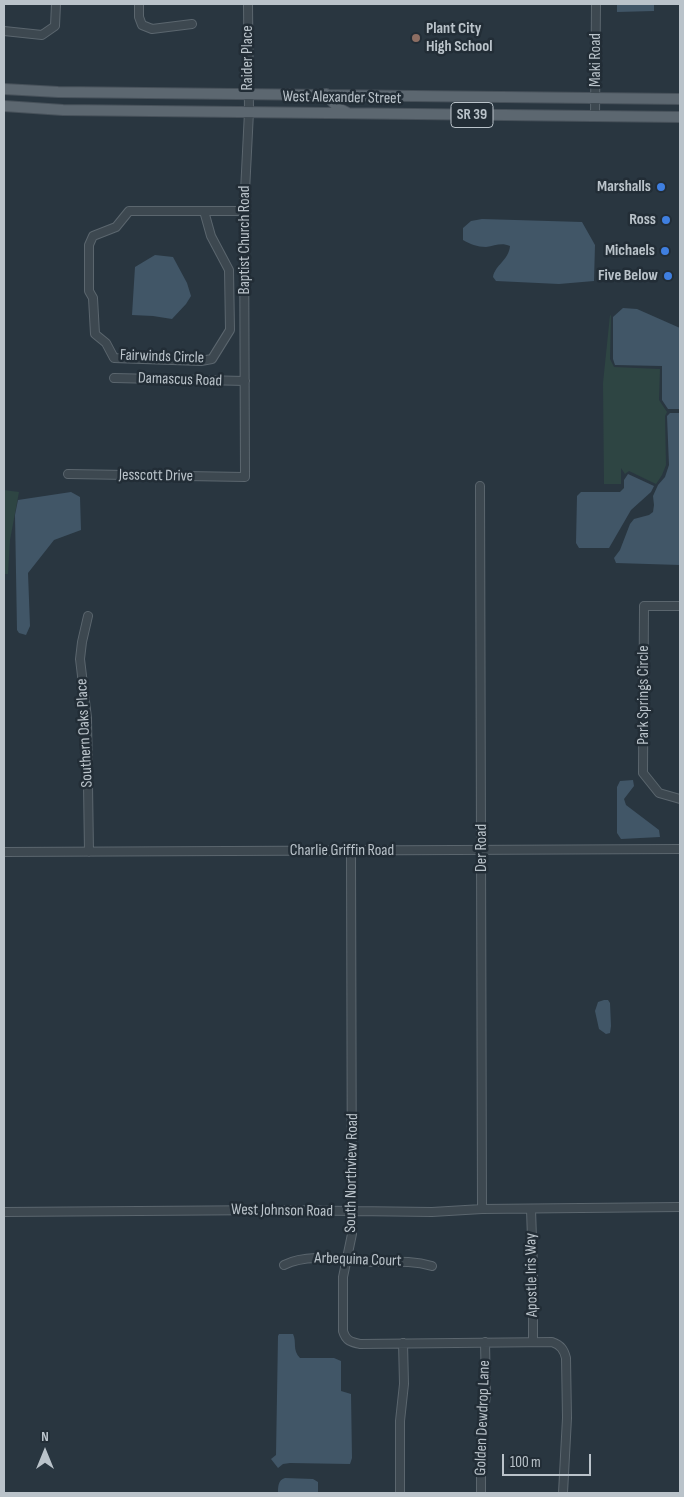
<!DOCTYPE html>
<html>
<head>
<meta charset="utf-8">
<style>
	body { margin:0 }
	#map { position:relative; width:684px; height:1497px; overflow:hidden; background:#293640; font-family:"Sofia Sans Condensed",sans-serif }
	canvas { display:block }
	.frame { position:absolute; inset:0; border:5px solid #bac3ca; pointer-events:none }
	.north { position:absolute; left:20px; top:1427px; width:50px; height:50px; -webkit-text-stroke:4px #222d36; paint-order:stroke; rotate:0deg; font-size:14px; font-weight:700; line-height:20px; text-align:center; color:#bac3ca }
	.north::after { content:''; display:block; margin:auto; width:18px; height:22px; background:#bac3ca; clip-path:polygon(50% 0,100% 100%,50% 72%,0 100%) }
	.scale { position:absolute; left:502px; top:1454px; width:89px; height:22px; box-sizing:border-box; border:2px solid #bac3ca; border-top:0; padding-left:6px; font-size:15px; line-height:18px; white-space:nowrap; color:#bac3ca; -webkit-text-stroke:4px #222d36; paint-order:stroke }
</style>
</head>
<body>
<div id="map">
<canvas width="684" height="1497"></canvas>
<div class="frame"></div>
<div class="north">N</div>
<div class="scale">100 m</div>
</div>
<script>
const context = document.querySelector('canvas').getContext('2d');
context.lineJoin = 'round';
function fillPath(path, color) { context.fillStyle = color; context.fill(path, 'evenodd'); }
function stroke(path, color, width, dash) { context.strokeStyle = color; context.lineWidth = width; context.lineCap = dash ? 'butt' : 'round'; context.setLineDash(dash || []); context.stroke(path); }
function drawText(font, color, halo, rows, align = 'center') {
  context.font = font + ' "Sofia Sans Condensed",sans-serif'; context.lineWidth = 5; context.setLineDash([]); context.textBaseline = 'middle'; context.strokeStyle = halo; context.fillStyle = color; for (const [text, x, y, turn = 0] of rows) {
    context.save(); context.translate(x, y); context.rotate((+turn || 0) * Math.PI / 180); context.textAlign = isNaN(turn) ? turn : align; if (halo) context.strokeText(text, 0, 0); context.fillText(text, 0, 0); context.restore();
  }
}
const green = new Path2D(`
	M610,315L611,316L610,359L614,367L660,369L659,400L667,412L665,416L666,465L662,475L656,484L629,471L625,474L621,468V484H604L603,383Z
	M4,490L19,492L10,540L8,574H4Z`);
const water = new Path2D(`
	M617,4H654V11L617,12Z
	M482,219L582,222L595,245L594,281L559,284L496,281L493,277C495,265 509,260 510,246C501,242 495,246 486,247C477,247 470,244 463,240V228L471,221Z
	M155,255L173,257L187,283L191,296L186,304L172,319L153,316L132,315L135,267Z
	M623,308L637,309L680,328V409H668L662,400V366L615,365L613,359V317Z
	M670,413H680V565L616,563L614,558L620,550L630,524L634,519L649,515L653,512L654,505L653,496L658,485L665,477L669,465L667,416Z
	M628,474L654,486L651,492L631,510L609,548H579L576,543L577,496L581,492H620L624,488V480Z
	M71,492L80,497L81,530L54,540L28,573L30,626L26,635L19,633L17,630L15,515L18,500Z
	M633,780L634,786L624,799L626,805L659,830L660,837L621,839L617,833V787L620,781Z
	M604,1000H608L610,1003L611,1026L610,1033L606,1034L599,1029L595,1011L598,1002Z
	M279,1334H293C297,1342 292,1350 300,1358H334L341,1361V1391L351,1394L352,1458L350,1464L290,1463L283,1464L278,1468L271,1459L276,1455L278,1336Z
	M285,1478L313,1479L318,1482V1493H278C278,1487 278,1480 285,1478Z`);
const minor = new Path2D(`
	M139,4V17L142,25L152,29L192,24
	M4,31L42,35L55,26L56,4
	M595,116L596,4
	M129,211H204L211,236L229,270L230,330L212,359L201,361L114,358L106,343L95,334L93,298L89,291V245L93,236L116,227Z
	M204,211H244
	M114,378L245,381
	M68,474L245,477L244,211L249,112L248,4
	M480,486L482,1209
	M680,606H644L643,773L659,793L680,799
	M88,616L82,642L80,659L87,718L89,852
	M351,851L352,1234L343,1277V1331C346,1341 351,1342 360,1344L552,1342C561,1345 564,1350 566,1358L567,1418L563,1493
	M4,852L680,849
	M531,1209L533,1268V1342
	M4,1212L274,1210L432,1212L482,1209L680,1207
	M284,1265C311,1252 344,1261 373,1262C393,1262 412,1260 432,1266
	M400,1493V1421L404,1384L403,1343
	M481,1493V1445L486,1393L485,1342`);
const major = new Path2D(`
	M4,89L58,92L680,99
	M326,94L338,108L348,113
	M4,106L63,110L680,117`);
const markers = [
	[416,38,5,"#8d6e63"],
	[661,187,5,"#3f7fe0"],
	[666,220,5,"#3f7fe0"],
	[665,251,5,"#3f7fe0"],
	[668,276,5,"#3f7fe0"]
];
const shields = [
	[472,115,42]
];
const shieldNames = [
	["SR 39",472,115]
];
const poiNames = [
	["Plant City",426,29,"left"],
	["High School",426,47,"left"],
	["Marshalls",651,187],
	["Ross",656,220],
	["Michaels",655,251],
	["Five Below",658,276]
];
const streetNames = [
	["Raider Place",248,58,-90],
	["Maki Road",596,60,-90],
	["West Alexander Street",342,98,1],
	["Baptist Church Road",245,240,-90],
	["Fairwinds Circle",162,357,2],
	["Damascus Road",180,380,2],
	["Jesscott Drive",156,476,1],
	["Park Springs Circle",644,695,-90],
	["Southern Oaks Place",85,733,-93],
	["Der Road",482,848,-90],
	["Charlie Griffin Road",342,851],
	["South Northview Road",352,1173,-89],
	["West Johnson Road",282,1211,1],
	["Arbequina Court",358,1260,2],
	["Apostle Iris Way",532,1275,-91],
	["Golden Dewdrop Lane",483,1418,-88]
];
fillPath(green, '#2e4543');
fillPath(water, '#415667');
stroke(minor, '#5b666e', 10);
stroke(major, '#47515a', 12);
stroke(minor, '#3d4850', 8);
stroke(major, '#5c6770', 10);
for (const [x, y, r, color] of markers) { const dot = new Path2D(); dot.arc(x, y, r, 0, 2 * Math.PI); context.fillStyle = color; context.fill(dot); stroke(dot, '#222d36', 2); }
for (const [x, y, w] of shields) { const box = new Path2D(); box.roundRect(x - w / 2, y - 12.5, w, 25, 4); context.fillStyle = '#222d36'; context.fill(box); stroke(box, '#bac3ca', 1); }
drawText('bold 15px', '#bac3ca', null, shieldNames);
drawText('bold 16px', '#bac3ca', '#222d36', poiNames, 'right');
drawText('16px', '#bac3ca', '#222d36', streetNames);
</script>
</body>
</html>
